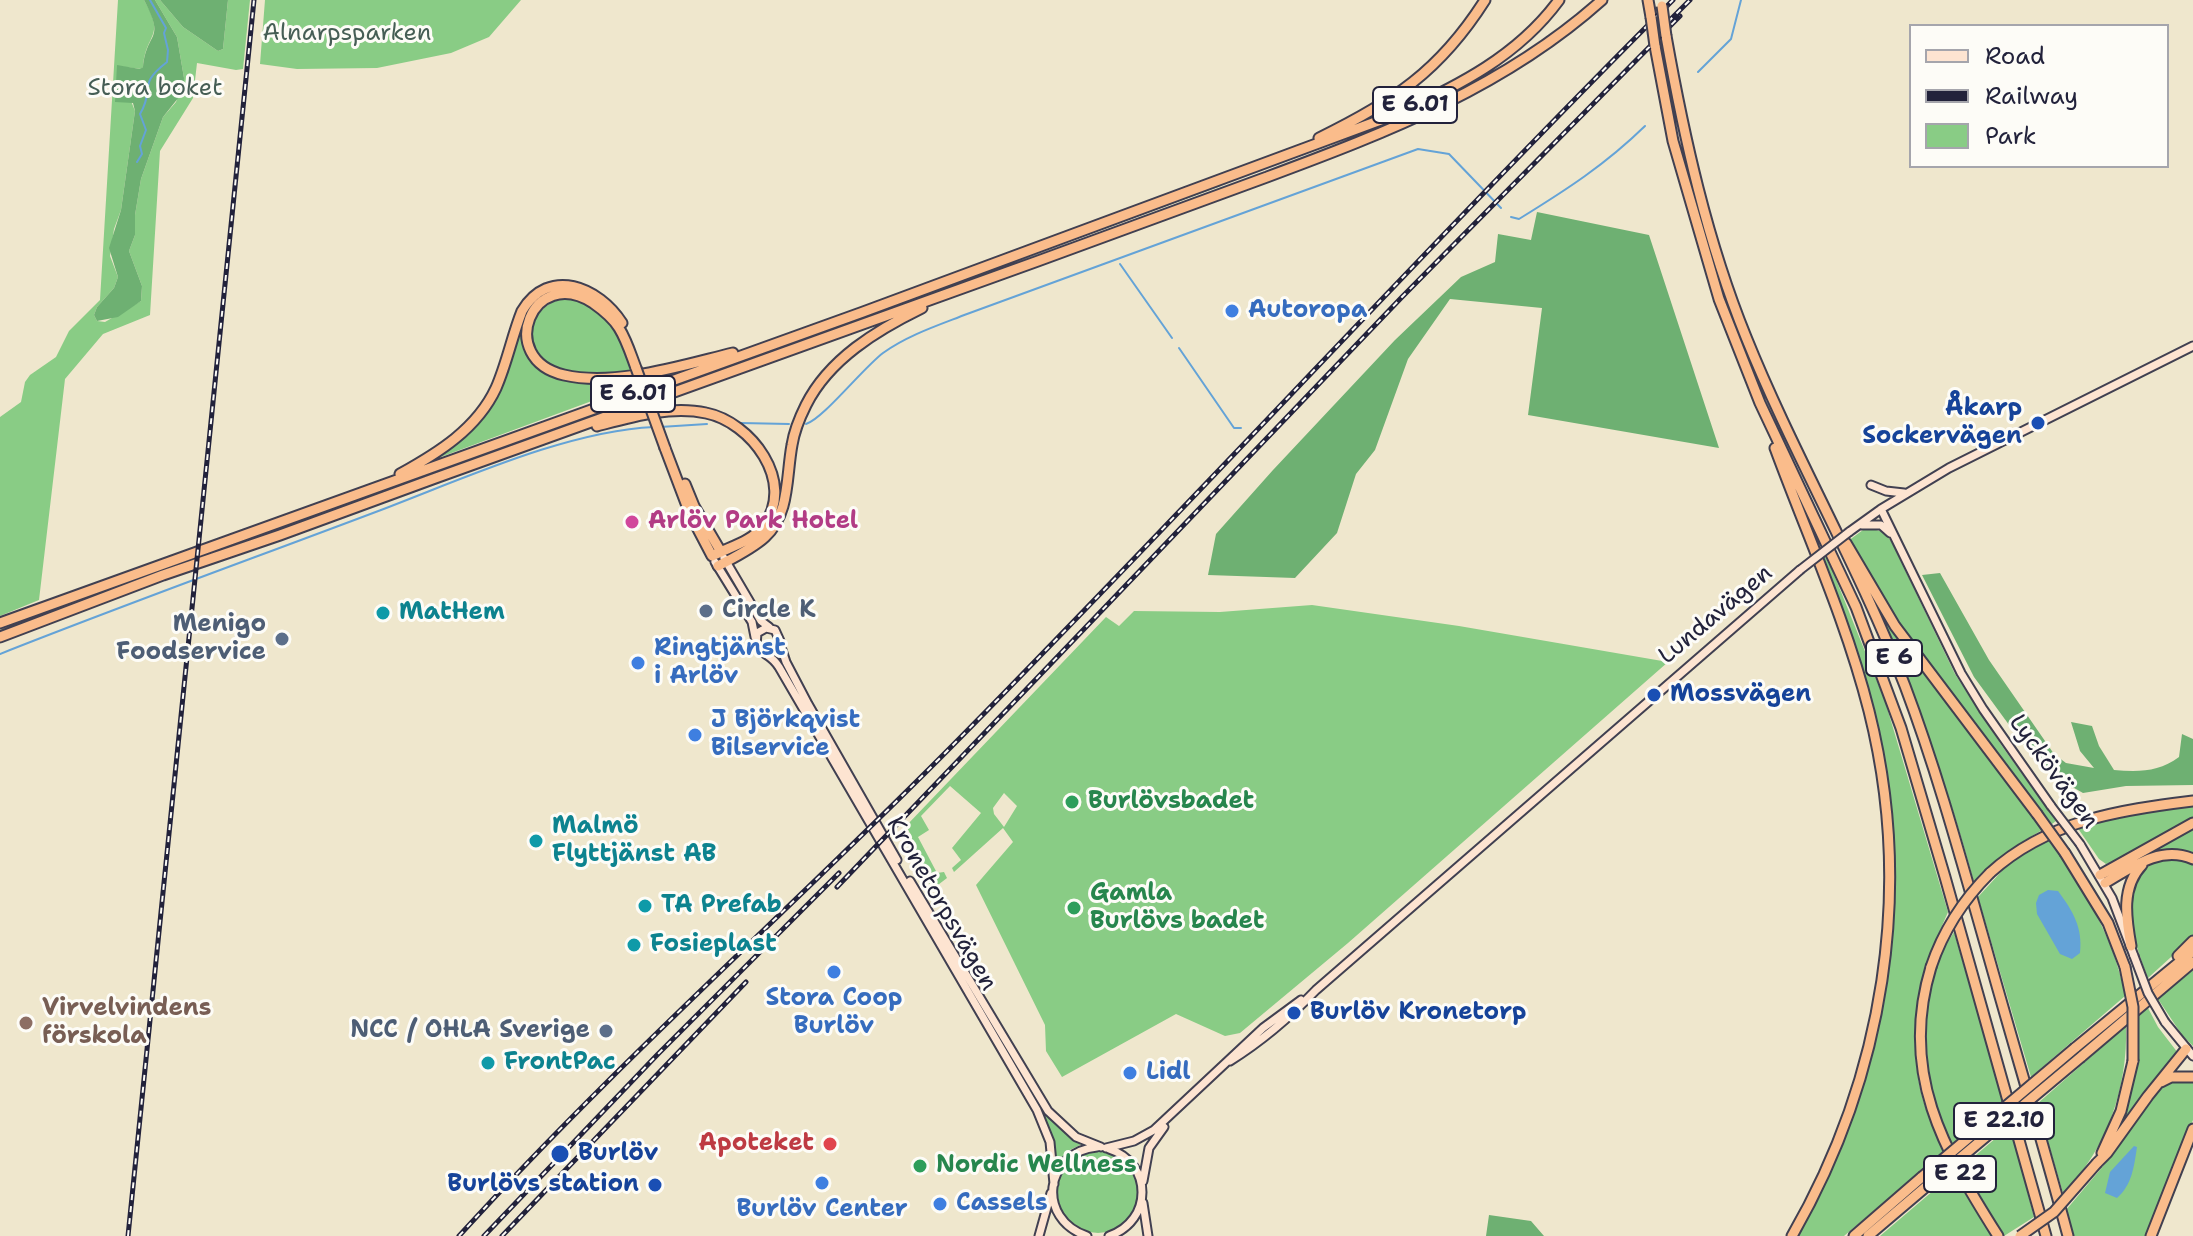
<!DOCTYPE html>
<html>
<head>
<meta charset="utf-8">
<style>
	body { margin:0 }
	#map { position:relative; width:2193px; height:1236px; overflow:hidden; background:#efe7cd; font-family:"Shantell Sans",sans-serif }
	canvas { display:block }
	.legend { position:absolute; left:1909px; top:24px; width:260px; height:144px; box-sizing:border-box; background:#fdfcf7; border:2px solid #a5a5ac; margin:0; padding:10px 14px; list-style:none; font-size:24px; color:#22223b }
	.legend li { display:flex; align-items:center; gap:16px; height:40px }
	.legend b { width:40px; border:2px solid #a5a5ac }
</style>
</head>
<body>
<div id="map">
<canvas width="2193" height="1236"></canvas>
<ul class="legend">
<li><b style="height:10px;background:#fde4d1"></b>Road</li>
<li><b style="height:10px;background:#22223b"></b>Railway</li>
<li><b style="height:22px;background:#89cc85"></b>Park</li>
</ul>
</div>
<script>
const context = document.querySelector('canvas').getContext('2d');
context.lineJoin = 'round';
function fillPath(path, color) { context.fillStyle = color; context.fill(path, 'evenodd'); }
function stroke(path, color, width, dash) { context.strokeStyle = color; context.lineWidth = width; context.lineCap = dash ? 'butt' : 'round'; context.setLineDash(dash || []); context.stroke(path); }
function drawText(font, color, halo, rows, align = 'center') {
  context.font = font + ' "Shantell Sans",sans-serif'; context.lineWidth = 6; context.setLineDash([]); context.textBaseline = 'middle'; context.strokeStyle = halo; context.fillStyle = color; for (const [text, x, y, turn = 0] of rows) {
    context.save(); context.translate(x, y); context.rotate((+turn || 0) * Math.PI / 180); context.textAlign = isNaN(turn) ? turn : align; if (halo) context.strokeText(text, 0, 0); context.fillText(text, 0, 0); context.restore();
  }
}
const green = new Path2D(`
	M118,0H144C166,38 146,32 143,67L141,69L117,66L135,111L121,210L114,229L110,256L118,277L114,288L97,307L94,315L97,321L105,322L141,301L142,286L129,251L135,235V215L141,179L163,117L176,102L184,78L177,37L155,0H160L183,27L218,51L223,49L228,0H250L243,69L236,70L197,63L193,98L160,151L150,315L103,334L65,379L39,600L0,616V417L21,402L25,382L30,375L56,357L69,331L100,300Z
	M265,0H521L489,37L451,53L377,68L297,69L260,64Z
	M1216,183L1221,186L0,634V630L44,613Z
	M568,298C608,304 620,338 634,372C606,374 572,380 548,364C514,343 533,302 568,298Z
	M526,308C524,318 521,329 522,340C531,398 623,379 662,375L438,458L437,457L458,442L476,424Z
	M1801,508L1833,572L1885,701L1948,912C1920,975 1906,1023 1921,1093C1926,1113 1936,1133 1943,1152L1844,1236H1798C1896,1065 1919,881 1869,690C1853,628 1825,568 1801,508Z
	M1872,529L1884,532L1891,541L1955,674L2002,746L2056,821L2052,824C1980,733 1906,642 1848,541L1863,530Z
	M1312,605L1459,626L1668,662L1348,943L1240,1033L1225,1036L1176,1014L1062,1077L1046,1051L1045,1025L976,885L1013,842L1003,828L954,872L952,868L961,860L952,848L981,813L950,786L921,816L929,830L918,837L937,873L944,872L947,878L934,888L925,879L903,838L911,835L906,826L1106,617L1119,626L1134,611L1220,612ZM1004,793L1017,806L1004,827L994,814L993,808Z
	M1880,611L2042,830C2016,845 1994,860 1974,882C1948,787 1918,702 1880,611Z
	M2193,806V820L2115,862L2106,864L2099,859L2077,827L2106,819Z
	M2193,826V855C2168,848 2151,855 2127,863Z
	M2048,839C2083,888 2114,936 2125,996L2031,1077L1978,897L2011,861Z
	M2162,858H2177L2193,864V937L2148,978C2134,940 2109,877 2162,858Z
	M1954,932L2003,1101L1952,1146C1944,1127 1935,1108 1930,1088C1917,1039 1926,973 1954,932Z
	M2193,970V1046L2182,1035L2158,999Z
	M2148,1008L2158,1027L2178,1053L2121,1125C2134,1088 2141,1054 2138,1015Z
	M2126,1026C2128,1087 2107,1150 2063,1193L2037,1104Z
	M2176,1081L2193,1082V1120L2148,1236H2073L2066,1210L2104,1165L2154,1092L2163,1084Z
	M1046,1112L1063,1131L1084,1143L1068,1151L1056,1164L1052,1136L1043,1114Z
	M2010,1126L2034,1217L2004,1236L1963,1166Z
	M1057 1192a41 41 0 1 1 82 0a41 41 0 1 1-82 0Z
	M1954,1173L1993,1236H1880Z`);
const forest = new Path2D(`
	M144,0H155L177,37L184,78L183,92L163,117L141,179L135,215V235L129,251L142,286L141,301L118,317L97,321L94,315L97,307L114,288L118,277L109,248L121,210L135,111L133,103L115,102L117,65L140,69L143,67C147,30 166,42 144,0Z
	M160,0H228L223,49L218,51L183,27Z
	M1537,212L1649,235L1719,448L1528,415L1542,308L1450,299L1408,359L1375,450L1356,474L1337,533L1295,578L1208,575L1216,534L1273,470L1395,340L1461,277L1495,262L1498,234L1531,240Z
	M1940,573L1989,660L2054,754L2066,763L2094,768L2080,751L2071,722L2092,726L2099,746L2114,770C2139,772 2159,772 2179,757L2182,734L2193,739V785L2126,786L2083,793L2053,776L2023,744L1974,677L1922,575Z
	M1489,1215L1531,1221L1544,1236H1486Z`);
const water = new Path2D(`
	M2048,890L2058,891C2073,911 2083,928 2080,953L2072,959L2060,954L2037,914L2036,903L2039,895Z
	M2134,1146L2137,1147C2134,1167 2132,1185 2117,1198L2105,1193L2110,1172Z`);
const stream = new Path2D(`
	M1698,72L1731,39L1741,0
	M137,162L142,154L140,146L146,130L140,114C156,87 136,86 167,62L168,50L164,33L166,28L150,0
	M1511,217L1519,219C1566,190 1605,165 1645,126
	M1120,264L1172,338
	M1179,348L1234,428H1241
	M741,423L789,424
	M806,424C823,419 863,368 883,353C908,335 939,325 967,314L1418,149L1449,154L1501,208
	M660,427L707,424
	M0,654C126,604 254,558 381,510C463,479 567,431 654,427`);
const secondary = new Path2D(`
	M1871,485L1886,491L1904,493
	M1881,509L1961,673L1983,709L2051,806
	M1862,525H1881L1890,533
	M1849,532L1881,509L1949,468L2193,346
	M724,558L761,621L769,627
	M715,562L752,622L755,637
	M780,644L786,662L808,704L897,860
	M769,653L776,650L780,641L775,630L766,628L757,633L756,646C763,655 771,654 779,667L1037,1110L1050,1142L1054,1184
	M2080,844L2112,898L2134,956
	M910,881L1048,1111L1076,1137L1101,1147
	M2165,1022L2193,1056
	M1230,1061C1262,1041 1290,1017 1316,990L1800,570
	M1106,1148L1134,1141L1154,1130L1263,1028L1301,1000
	M1143,1181L1149,1148L1164,1127
	M1143,1203L1148,1236
	M1039,1236L1051,1193
	M1087,1236C1036,1219 1044,1152 1097,1147
	M1109,1236C1153,1221 1153,1163 1109,1149`);
const highway = new Path2D(`
	M1648,0L1651,17
	M1666,36C1684,137 1707,241 1746,337C1794,456 1859,566 1905,686C1937,771 1961,859 1986,947C2013,1044 2042,1139 2068,1236
	M1655,46L1673,141L1719,299L1760,403L1856,607L1901,728L1945,877L2046,1236
	M1319,138C1393,102 1440,71 1485,0
	M636,368C631,355 627,341 619,328C613,318 603,310 593,303C532,264 495,359 564,375C615,387 683,365 733,353
	M597,426C631,417 671,405 706,413C751,422 796,482 764,525C752,542 729,547 712,556L690,514L665,448
	M1775,448C1807,535 1846,620 1869,711C1914,890 1884,1076 1792,1236
	M400,474C438,453 477,429 496,388C507,363 512,336 522,311C549,266 599,287 622,323
	M685,484L694,506L721,552
	M1846,543L1895,626L2037,814
	M718,566C733,558 752,549 765,537C790,514 786,477 792,445C794,432 800,417 806,405C829,359 877,330 922,308
	M0,623L863,312L1397,114C1458,86 1518,56 1559,0
	M0,637L163,575L280,535C532,442 785,352 1038,261C1115,233 1191,205 1267,177C1388,132 1505,87 1602,0
	M2065,853L2108,923L2125,967
	M1990,873C2047,821 2119,810 2193,801
	M2100,875L2193,823
	M2105,883C2132,867 2161,845 2193,859
	M2131,946C2126,918 2121,887 2142,865
	M2178,956L2193,941
	M1931,967C1899,1072 1943,1149 1998,1236
	M2075,1048L2193,951
	M2081,1057L2193,962
	M2161,1082L2171,1077H2193
	M2102,1153L2121,1111L2133,1061
	M2097,1163L2107,1153L2148,1096L2186,1049
	M1854,1236L1922,1177
	M1868,1236L1928,1185
	M2151,1236L2193,1129`);
const rail = new Path2D(`
	M1668,22L1690,0
	M837,887L1402,297L1680,16
	M128,1236L254,0
	M459,1236C615,1064 790,910 953,745C1196,499 1429,244 1673,0
	M484,1236L658,1054L839,873
	M502,1236L746,982`);
const secondaryBridge = new Path2D(`
	M1800,570L1849,532
	M2051,806L2080,844
	M2134,956L2148,993L2165,1022`);
const highwayBridge = new Path2D(`
	M1662,6L1666,36
	M1651,17L1655,46
	M636,368L665,448
	M2037,814L2065,853
	M1931,967C1943,931 1963,900 1990,873
	M2125,967L2133,1007V1061
	M1922,1177L2075,1048
	M1928,1185L2081,1057
	M2020,1236L2054,1212L2097,1163`);
const markers = [
	[1232,311,8,"#3f7fe0"],
	[2038,423,8,"#1a4fb4"],
	[632,522,8,"#d1479c"],
	[706,611,8,"#5c6f8a"],
	[383,613,8,"#0f9aa8"],
	[282,639,8,"#5c6f8a"],
	[638,663,8,"#3f7fe0"],
	[1654,695,8,"#1a4fb4"],
	[695,735,8,"#3f7fe0"],
	[1072,802,8,"#2e9e5b"],
	[536,841,8,"#0f9aa8"],
	[645,906,8,"#0f9aa8"],
	[1074,908,8,"#2e9e5b"],
	[634,945,8,"#0f9aa8"],
	[834,972,8,"#3f7fe0"],
	[1294,1013,8,"#1a4fb4"],
	[26,1023,8,"#8d6e63"],
	[606,1031,8,"#5c6f8a"],
	[488,1063,8,"#0f9aa8"],
	[1130,1073,8,"#3f7fe0"],
	[830,1144,8,"#e0444e"],
	[560,1154,10,"#1a4fb4"],
	[920,1166,8,"#2e9e5b"],
	[822,1183,8,"#3f7fe0"],
	[655,1185,8,"#1a4fb4"],
	[940,1204,8,"#3f7fe0"]
];
const shields = [
	[1415,105,84],
	[633,394,84],
	[1894,658,56],
	[2004,1121,100],
	[1960,1174,72]
];
const shieldNames = [
	["E 6.01",1415,105],
	["E 6.01",633,394],
	["E 6",1894,658],
	["E 22.10",2004,1121],
	["E 22",1960,1174]
];
const parkNames = [
	["Alnarpsparken",347,34],
	["Stora boket",155,89]
];
const shopNames = [
	["Autoropa",1248,311],
	["Ringtjänst",654,649],
	["i Arlöv",654,677],
	["J Björkqvist",711,721],
	["Bilservice",711,749],
	["Stora Coop",834,999,"center"],
	["Burlöv",834,1027,"center"],
	["Lidl",1146,1073],
	["Cassels",956,1204],
	["Burlöv Center",822,1210,"center"]
];
const transitNames = [
	["Åkarp",2022,409,"right"],
	["Sockervägen",2022,437,"right"],
	["Mossvägen",1670,695],
	["Burlöv Kronetorp",1310,1013],
	["Burlöv",578,1154],
	["Burlövs station",639,1185,"right"]
];
const hotelNames = [
	["Arlöv Park Hotel",648,522]
];
const serviceNames = [
	["Circle K",722,611,"left"],
	["Menigo",266,625],
	["Foodservice",266,653],
	["NCC / OHLA Sverige",590,1031]
];
const cultureNames = [
	["MatHem",399,613],
	["Malmö",552,827],
	["Flyttjänst AB",552,855],
	["TA Prefab",661,906],
	["Fosieplast",650,945],
	["FrontPac",504,1063]
];
const streetNames = [
	["Lundavägen",1716,615,-40],
	["Lyckövägen",2053,772,54],
	["Kronetorpsvägen",941,904,60]
];
const leisureNames = [
	["Burlövsbadet",1088,802],
	["Gamla",1090,894],
	["Burlövs badet",1090,922],
	["Nordic Wellness",936,1166]
];
const educationNames = [
	["Virvelvindens",42,1009],
	["förskola",42,1037]
];
const healthNames = [
	["Apoteket",814,1144]
];
fillPath(green, '#89cc85');
fillPath(forest, '#6eb072');
fillPath(water, '#64a3d7');
stroke(stream, '#64a3d7', 2);
stroke(secondary, '#414051', 11);
stroke(highway, '#414051', 13);
stroke(secondary, '#fde4d1', 7);
stroke(highway, '#fabc8b', 9);
stroke(rail, '#22223b', 5);
stroke(rail, '#fdfcf7', 2, [6]);
stroke(secondaryBridge, '#414051', 11, []);
stroke(highwayBridge, '#414051', 13, []);
stroke(secondaryBridge, '#fde4d1', 7);
stroke(highwayBridge, '#fabc8b', 9);
for (const [x, y, r, color] of markers) { const dot = new Path2D(); dot.arc(x, y, r, 0, 2 * Math.PI); context.fillStyle = color; context.fill(dot); stroke(dot, '#fdfcf7', 3); }
for (const [x, y, w] of shields) { const box = new Path2D(); box.roundRect(x - w / 2, y - 18, w, 36, 6); context.fillStyle = '#fdfcf7'; context.fill(box); stroke(box, '#22223b', 2); }
drawText('bold 22px', '#22223b', null, shieldNames);
drawText('24px', '#465e55', '#fdfcf7', parkNames);
drawText('bold 24px', '#366cbe', '#fdfcf7', shopNames, 'left');
drawText('bold 24px', '#164399', '#fdfcf7', transitNames, 'left');
drawText('bold 24px', '#b23c85', '#fdfcf7', hotelNames, 'left');
drawText('bold 24px', '#4e5e75', '#fdfcf7', serviceNames, 'right');
drawText('bold 24px', '#0d838f', '#fdfcf7', cultureNames, 'left');
drawText('24px', '#22223b', '#fdfcf7', streetNames);
drawText('bold 24px', '#27864d', '#fdfcf7', leisureNames, 'left');
drawText('bold 24px', '#785e54', '#fdfcf7', educationNames, 'left');
drawText('bold 24px', '#be3a42', '#fdfcf7', healthNames, 'right');
</script>
</body>
</html>
